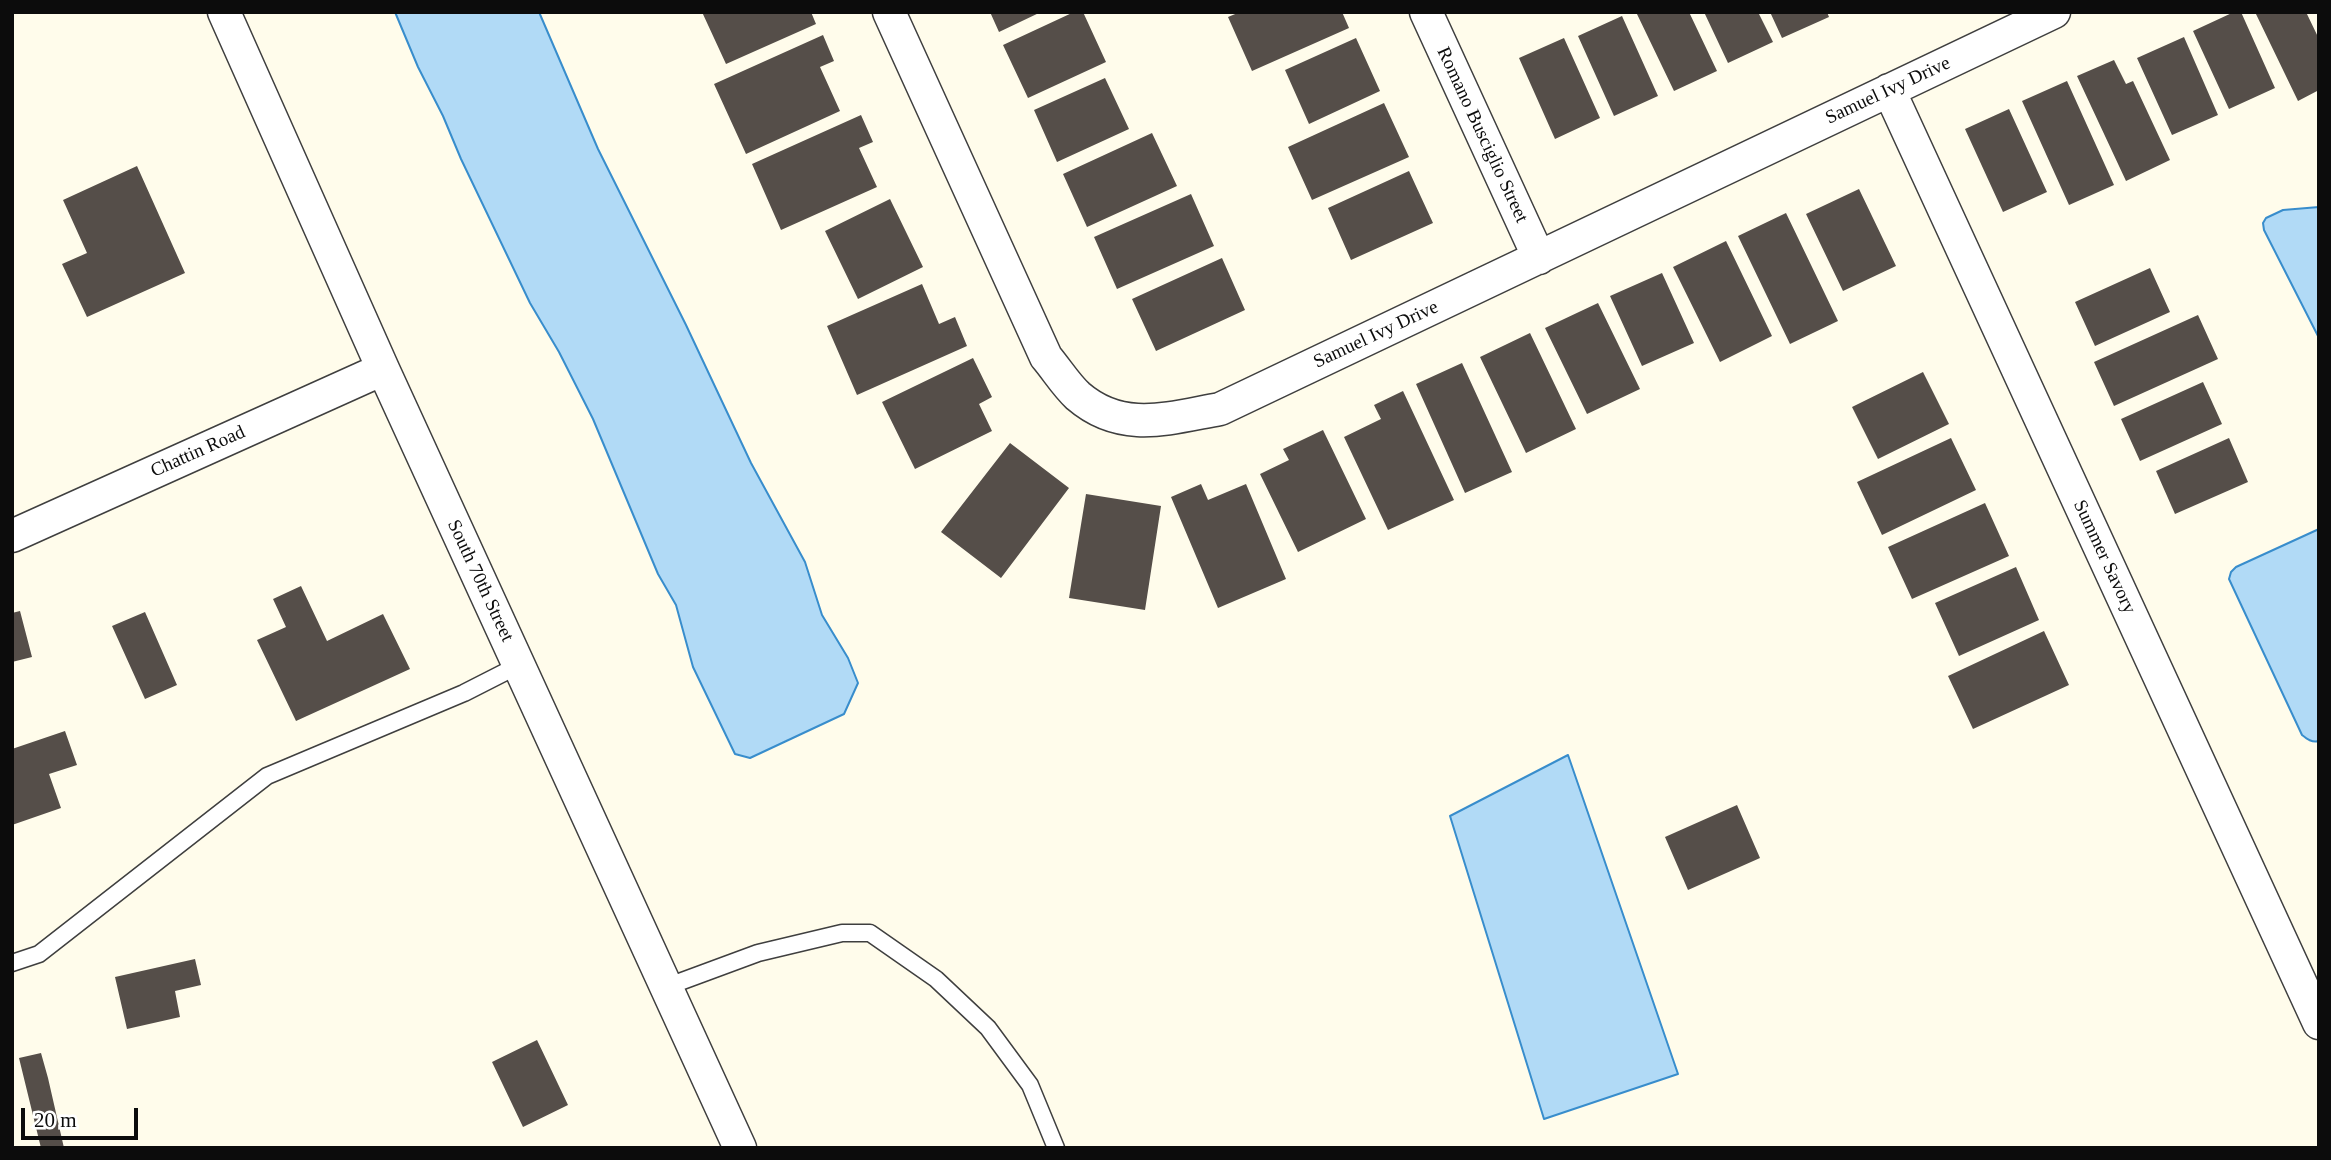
<!DOCTYPE html>
<html>
<head>
<meta charset="utf-8">
<style>
	body { margin:0 }
	#map { position:relative; width:2331px; height:1160px; overflow:hidden; background:#fffceb; font-family:Georgia,serif }
	canvas { display:block }
	.frame { position:absolute; inset:0; border:14px solid #0c0c0c; pointer-events:none }
	.scale { position:absolute; left:21px; top:1108px; width:117px; height:32px; box-sizing:border-box; border:4px solid #0c0c0c; border-top:0; padding-left:9px; font-size:21px; line-height:24px; white-space:nowrap; color:#0c0c0c; -webkit-text-stroke:5px #fff; paint-order:stroke }
</style>
</head>
<body>
<div id="map">
<canvas width="2331" height="1160"></canvas>
<div class="frame"></div>
<div class="scale">20 m</div>
</div>
<script>
const context = document.querySelector('canvas').getContext('2d');
context.lineJoin = 'round';
function fillPath(path, color) { context.fillStyle = color; context.fill(path, 'evenodd'); }
function stroke(path, color, width, dash) { context.strokeStyle = color; context.lineWidth = width; context.lineCap = dash ? 'butt' : 'round'; context.setLineDash(dash || []); context.stroke(path); }
function drawText(font, color, halo, rows, align = 'center') {
  context.font = font + ' Georgia,serif'; context.lineWidth = 7; context.setLineDash([]); context.textBaseline = 'middle'; context.strokeStyle = halo; context.fillStyle = color; for (const [text, x, y, turn = 0] of rows) {
    context.save(); context.translate(x, y); context.rotate((+turn || 0) * Math.PI / 180); context.textAlign = isNaN(turn) ? turn : align; if (halo) context.strokeText(text, 0, 0); context.fillText(text, 0, 0); context.restore();
  }
}
const water = new Path2D(`
	M395,12H539L598,149L686,325L751,463L805,562L822,615L848,658L858,683L844,714L750,758L735,754L693,667L676,605L658,574L593,419L559,352L530,303L461,159L443,116L418,67Z
	M2319,207V338L2264,230L2263,223L2266,218L2283,210Z
	M2319,529V741C2312,743 2307,739 2302,735L2229,579L2231,572L2236,567Z
	M1568,755L1678,1074L1544,1119L1450,816Z`);
const building = new Path2D(`
	M702,12H811L816,24L726,64Z
	M990,12H1041L999,32Z
	M1074,12H1083L1106,62L1028,98L1003,45Z
	M1240,12H1342L1349,28L1252,71L1228,17Z
	M1636,12H1689L1717,71L1674,91Z
	M1704,12H1758L1773,42L1728,63Z
	M1770,12H1827L1829,17L1782,38Z
	M2234,12H2241L2275,88L2229,109L2193,31Z
	M2255,12H2306L2319,39V90L2298,101Z
	M1622,16L1658,96L1614,116L1578,36Z
	M823,35L834,61L820,67L840,111L746,154L714,84Z
	M2184,37L2218,115L2172,135L2137,58Z
	M1356,38L1380,91L1309,124L1285,70Z
	M1564,38L1600,118L1555,139L1519,58Z
	M2114,60L2126,84L2133,81L2170,160L2126,181L2077,76Z
	M1105,78L1129,129L1057,162L1034,110Z
	M2067,81L2114,185L2069,205L2022,101Z
	M1384,103L1409,157L1312,200L1288,147Z
	M2009,109L2047,192L2003,212L1965,129Z
	M861,115L873,142L859,148L877,187L781,230L752,164Z
	M1152,133L1177,186L1087,227L1063,174Z
	M137,166L185,273L87,317L62,264L87,253L63,200Z
	M1409,171L1433,223L1351,260L1328,208Z
	M1859,189L1896,266L1843,291L1806,214Z
	M1191,194L1214,246L1117,289L1094,237Z
	M890,199L923,267L858,299L825,231Z
	M1786,213L1838,321L1790,344L1738,236Z
	M1726,241L1772,336L1720,362L1673,267Z
	M1222,258L1245,310L1156,351L1132,299Z
	M2150,268L2170,312L2095,346L2075,302Z
	M1662,273L1694,343L1642,366L1610,296Z
	M922,284L939,324L955,317L967,346L857,395L827,326Z
	M1598,303L1640,389L1587,414L1545,328Z
	M2198,315L2218,359L2114,406L2094,362Z
	M1530,333L1576,429L1526,453L1480,357Z
	M973,358L992,397L979,404L992,431L915,469L882,402Z
	M1462,363L1512,472L1465,493L1416,384Z
	M1923,372L1949,424L1878,459L1852,407Z
	M2203,382L2222,424L2140,461L2121,419Z
	M1403,391L1454,500L1388,530L1344,437L1381,419L1374,405Z
	M1323,430L1366,519L1298,552L1260,474L1289,460L1283,449Z
	M1951,438L1976,490L1882,535L1857,482Z
	M2229,438L2248,482L2175,514L2156,471Z
	M1010,443L1069,488L1001,578L941,532Z
	M1201,484L1208,500L1246,484L1286,579L1218,608L1171,497Z
	M1086,494L1161,506L1145,610L1069,598Z
	M1985,503L2009,556L1912,599L1888,547Z
	M2016,567L2039,620L1959,656L1935,603Z
	M301,586L327,641L383,614L410,669L296,721L257,640L286,627L273,599Z
	M20,611L32,657L12,662V613Z
	M145,612L177,685L145,699L112,626Z
	M2044,631L2069,685L1973,729L1948,676Z
	M65,731L77,765L49,774L61,808L12,825V749Z
	M1737,805L1760,858L1688,890L1665,837Z
	M195,959L201,985L175,991L180,1017L127,1029L115,977Z
	M537,1040L568,1105L523,1127L492,1062Z
	M41,1053L48,1078L64,1148H41L19,1058Z`);
const lane = new Path2D(`
	M12,963L39,954L267,776L464,693L519,665
	M666,987L758,953L842,933H870L936,979L988,1028L1030,1085L1056,1148`);
const street = new Path2D(`
	M224,12L383,369L740,1148
	M889,12L1046,357C1057,370 1066,385 1078,396C1122,434 1169,418 1220,409L2054,12
	M1426,12L1539,258
	M1889,90L2319,1023
	M12,536L383,369`);
const streetNames = [
	["Samuel Ivy Drive",1888,91,-25],
	["Romano Busciglio Street",1482,135,65],
	["Samuel Ivy Drive",1376,335,-25],
	["Chattin Road",198,452,-24],
	["Summer Savory",2104,557,65],
	["South 70th Street",480,581,65]
];
fillPath(water, '#b1daf6');
stroke(water, '#388dcc', 2);
fillPath(building, '#554e49');
stroke(lane, '#3f3f3f', 19);
stroke(street, '#3f3f3f', 35);
stroke(lane, '#fff', 16);
stroke(street, '#fff', 32);
drawText('19px', '#0c0c0c', '#fff', streetNames);
</script>
</body>
</html>
